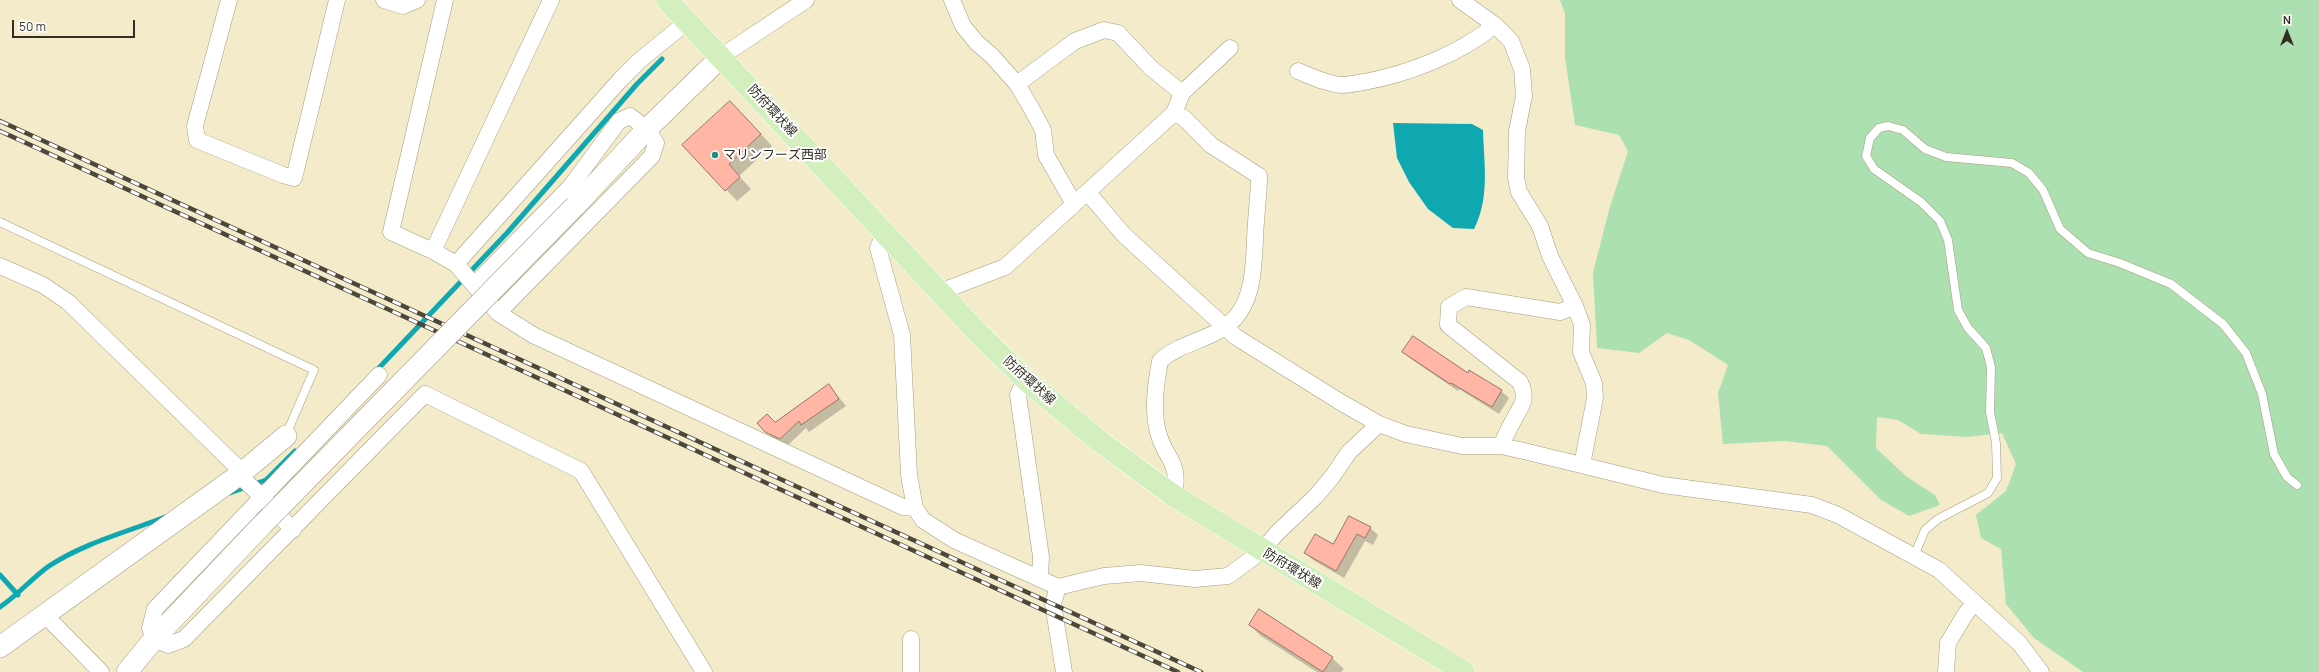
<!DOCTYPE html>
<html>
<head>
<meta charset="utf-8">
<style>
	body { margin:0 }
	#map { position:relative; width:2319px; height:672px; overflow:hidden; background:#f4ebcb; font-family:Manrope,sans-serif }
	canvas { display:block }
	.north { position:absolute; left:2267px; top:12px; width:40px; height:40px; -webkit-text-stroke:3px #fff; paint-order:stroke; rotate:0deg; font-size:11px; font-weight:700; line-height:16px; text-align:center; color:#322e22 }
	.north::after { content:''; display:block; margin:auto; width:14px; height:18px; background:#322e22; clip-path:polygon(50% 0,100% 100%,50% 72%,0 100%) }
	.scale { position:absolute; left:12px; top:20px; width:123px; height:18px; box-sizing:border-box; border:2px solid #322e22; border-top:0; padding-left:5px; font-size:12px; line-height:14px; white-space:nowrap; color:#322e22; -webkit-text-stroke:3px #fff; paint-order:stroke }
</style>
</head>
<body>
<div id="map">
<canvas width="2319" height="672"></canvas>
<div class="north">N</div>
<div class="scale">50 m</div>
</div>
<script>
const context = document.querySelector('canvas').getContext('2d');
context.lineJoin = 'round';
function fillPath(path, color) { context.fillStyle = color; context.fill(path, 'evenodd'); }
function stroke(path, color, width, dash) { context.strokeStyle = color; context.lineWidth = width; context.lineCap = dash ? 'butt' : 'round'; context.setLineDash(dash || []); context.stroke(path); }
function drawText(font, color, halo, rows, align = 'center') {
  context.font = font + ' Manrope,"Noto Sans JP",sans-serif'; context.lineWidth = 4; context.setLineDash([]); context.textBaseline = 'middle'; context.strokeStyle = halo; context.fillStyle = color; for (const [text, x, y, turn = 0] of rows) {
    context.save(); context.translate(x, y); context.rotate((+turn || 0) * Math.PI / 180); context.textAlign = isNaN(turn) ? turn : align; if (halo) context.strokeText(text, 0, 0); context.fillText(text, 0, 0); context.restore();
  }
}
const green = new Path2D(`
	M1560,0H2319V672H2083L2034,638L2006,604L2001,549L1981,538L1976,515L2006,491L2016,464L2002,433L1967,437L1921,434L1898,420L1877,417L1876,448L1907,477L1935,495L1940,505L1909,516L1881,500L1827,446L1785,441L1723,444L1718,393L1728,365L1689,340L1667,333L1639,353L1597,348L1593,273L1609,210L1628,151L1619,135L1575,125L1565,57V13Z`);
const water = new Path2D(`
	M1393,123L1472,124L1483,130C1484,164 1490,198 1474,229L1453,228L1428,209L1409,182L1397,158Z`);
const shadow = new Path2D(`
	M741,113L772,146L739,176L751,189L737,201L684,145Z
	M1403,351L1468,374L1501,391L1509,398L1499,414L1459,389L1458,391L1411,359Z
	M829,385L846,406L809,432L806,428L787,446L774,440L758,423H775Z
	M1349,517L1370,528L1378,535L1373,545L1365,541L1344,578L1313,560L1306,553L1334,546Z
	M1250,625L1332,658L1344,669L1341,672H1317L1261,636Z`);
const stream = new Path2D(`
	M376,371L507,233L637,84L662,59
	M227,494L266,480L295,451
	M0,575L18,595
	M0,607C18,595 32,578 49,566C84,543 127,532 165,517`);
const building = new Path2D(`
	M730,101L761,134L729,164L740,177L725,191L682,145Z
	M1413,336L1468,373L1469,370L1502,390L1492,407L1451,383L1450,384L1402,352Z
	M829,384L839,399L801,425L799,421L780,439L765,432L757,423L767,414L775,422Z
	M1349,516L1371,527L1365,538L1357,534L1336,571L1304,553L1315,534L1333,544Z
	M1259,609L1333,657L1323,672L1249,625Z`);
const service = new Path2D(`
	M0,222L314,370L286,435
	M1914,556L1925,530L1938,519L1988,493L1997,478L1996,443L1990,412L1991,367L1986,348L1968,328L1958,310L1948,240L1940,221L1921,202L1874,169L1866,156L1870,138L1879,128L1888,126L1903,130L1925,149L1946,157L2012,163L2029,173L2043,190L2060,229L2088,253L2120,263L2171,284L2223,324L2246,353L2262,394L2274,454L2287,477L2297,485`);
const minor = new Path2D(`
	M229,0L195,126L197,140L283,175L294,178L337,0
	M384,0L403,6L417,0
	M445,0L391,232L433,251L551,0
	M952,0L963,26L977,43L992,56L1017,84L1030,106L1043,130L1046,155L1074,204
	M1460,0L1495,25L1511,41L1522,69L1524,96L1517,131L1516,178L1519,192L1540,226L1550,256L1575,306L1582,325L1581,352L1594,383L1595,398L1582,465
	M722,56L806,0
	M1298,71C1313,77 1327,84 1342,85C1349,85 1357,83 1364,82C1408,74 1460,54 1495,25
	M1017,84L1075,41L1104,30L1118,33L1151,68L1182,93
	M1174,113L1184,118L1211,145L1259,176C1259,192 1257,206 1256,222C1253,257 1258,304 1225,327C1205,341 1178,344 1160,361C1156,383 1152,409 1158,432C1165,460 1181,460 1174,496
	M1088,193L1124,235L1236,337L1342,403L1379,424L1406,434L1462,446H1501L1524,451L1663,485L1812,505L1838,515L1939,570L2020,644L2041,672
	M884,234L878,248L902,335L909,475L915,508L923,520L954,540L1058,587L1104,576L1141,573L1195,579L1228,576L1262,551L1277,533L1316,496L1332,477L1349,452L1379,424
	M433,251L456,264L474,285
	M456,264L620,80L639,61L688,21
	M0,266L43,285L68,302L235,465L239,475L263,498L293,530
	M941,295L950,288L1005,267L1174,113L1182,93L1230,48
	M498,313L652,156L656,143L647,129L630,116L619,121L570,187L474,285L498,313L533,335L903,507L915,508
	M379,375L155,609L150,628L154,639L168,645L184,639L425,394L581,471L704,672
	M1025,379L1018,395L1041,557L1040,578
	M1501,446C1504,439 1508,430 1512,423C1520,406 1529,402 1520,382L1448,325L1449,307L1466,297L1560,312L1575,306
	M1058,587L1053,604L1064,672
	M45,615L101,672
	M911,639V672
	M1946,672L1948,643L1966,613L1975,603`);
const tertiary = new Path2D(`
	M575,206L647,129L722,56
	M0,647L239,475L286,436
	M127,672L154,639L263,524`);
const primary = new Path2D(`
	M667,0L978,333L1025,379L1099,441L1174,496L1464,672`);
const rail = new Path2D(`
	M0,121L1201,672
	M0,131L1178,672`);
const tertiaryBridge = new Path2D(`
	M263,524L575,206`);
const markers = [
	[715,155,4,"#1d9275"]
];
const streetNames = [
	["防府環状線",772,111,47],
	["防府環状線",1029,381,42],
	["防府環状線",1292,569,31]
];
const poiNames = [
	["マリンフーズ西部",723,155]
];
fillPath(green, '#ade0b0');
fillPath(water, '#0fa8b0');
fillPath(shadow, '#0003');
stroke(stream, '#0fa8b0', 5);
fillPath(building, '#ffb6a4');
stroke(building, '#95756d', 1);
stroke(service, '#a59d7f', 9);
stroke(minor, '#a59d7f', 17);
stroke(tertiary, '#a59d7f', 22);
stroke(primary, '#fff', 23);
stroke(service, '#fff', 8);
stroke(minor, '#fff', 16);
stroke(tertiary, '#fff', 21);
stroke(primary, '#d4efbe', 22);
stroke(rail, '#4c4738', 4.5);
stroke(rail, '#fff', 3, [9]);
stroke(tertiaryBridge, '#a59d7f', 22, []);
stroke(tertiaryBridge, '#fff', 21);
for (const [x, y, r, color] of markers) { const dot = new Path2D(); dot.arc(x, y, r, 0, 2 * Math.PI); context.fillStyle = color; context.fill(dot); stroke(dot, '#fff', 1.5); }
drawText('13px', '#322e22', '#fff', streetNames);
drawText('13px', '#322e22', '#fff', poiNames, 'left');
</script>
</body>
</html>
